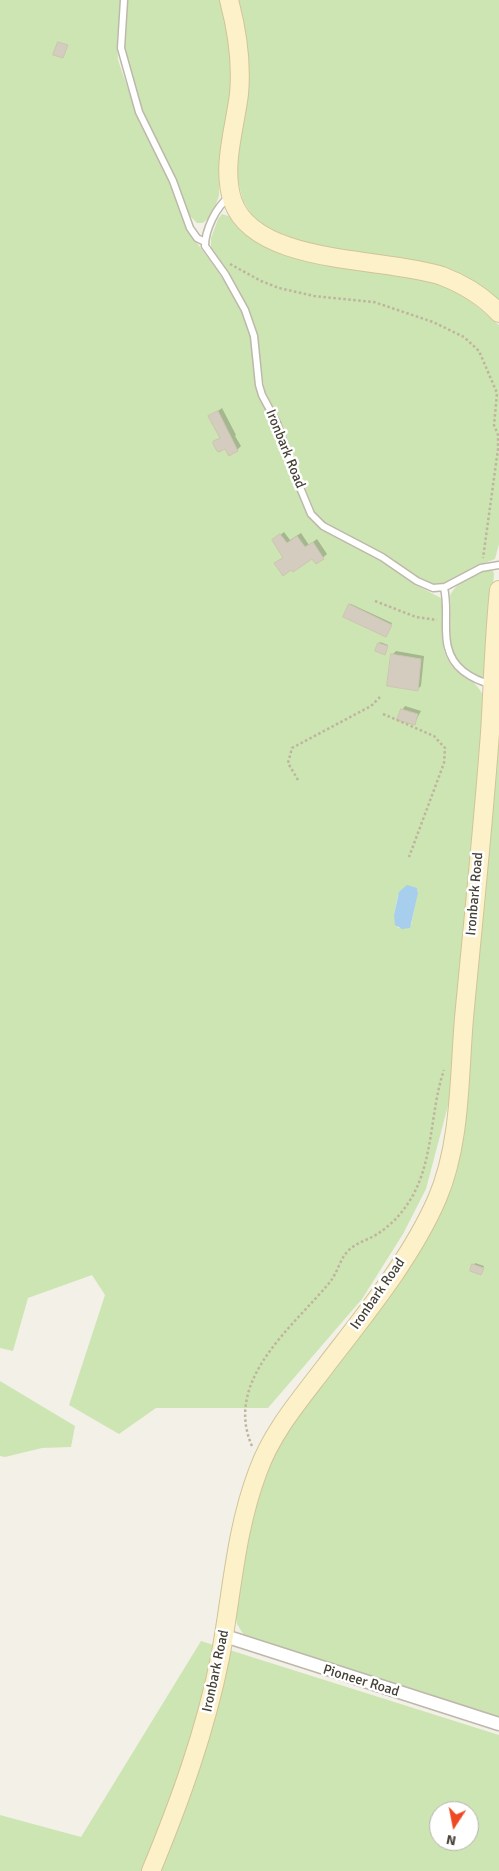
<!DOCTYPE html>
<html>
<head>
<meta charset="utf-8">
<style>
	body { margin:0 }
	#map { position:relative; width:499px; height:1871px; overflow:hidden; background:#f3f0e8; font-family:Signika,sans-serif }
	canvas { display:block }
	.north { position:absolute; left:429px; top:1801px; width:50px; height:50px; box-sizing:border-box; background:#fff; border:1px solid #b5b3af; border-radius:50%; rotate:191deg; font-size:14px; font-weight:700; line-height:20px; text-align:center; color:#464137 }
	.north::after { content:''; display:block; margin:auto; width:18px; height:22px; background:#ee4923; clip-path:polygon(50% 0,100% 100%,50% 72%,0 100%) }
</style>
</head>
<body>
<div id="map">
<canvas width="499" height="1871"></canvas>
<div class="north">N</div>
</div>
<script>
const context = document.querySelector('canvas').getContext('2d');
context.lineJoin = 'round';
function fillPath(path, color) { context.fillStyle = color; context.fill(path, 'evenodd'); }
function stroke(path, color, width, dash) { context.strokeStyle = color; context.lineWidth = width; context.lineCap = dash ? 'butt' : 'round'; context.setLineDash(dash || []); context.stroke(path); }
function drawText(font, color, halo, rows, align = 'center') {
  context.font = font + ' Signika,sans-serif'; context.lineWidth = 5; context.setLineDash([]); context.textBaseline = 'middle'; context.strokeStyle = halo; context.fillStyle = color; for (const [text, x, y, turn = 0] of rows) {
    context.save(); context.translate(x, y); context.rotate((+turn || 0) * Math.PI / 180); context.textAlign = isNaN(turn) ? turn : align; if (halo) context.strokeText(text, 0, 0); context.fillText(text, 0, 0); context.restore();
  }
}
const green = new Path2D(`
	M0,0H121L117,41L118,60L140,124L168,177L188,231L217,270L243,310L249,329L259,396L273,419L286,463L309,516L321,528L380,560L416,585L441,598C448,615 438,638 446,656C456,675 482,680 485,703L450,1098L426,1189L403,1234L362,1299L268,1408H156L119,1434L69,1405L105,1295L92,1275L28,1298L13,1351L0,1348ZM391,654L421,659L418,691L388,686ZM418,890L411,925L398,928L394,915L398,895Z
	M128,0H221L227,25L233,77L229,115L220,157L219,196L211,216L203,223H197L190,216C168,161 135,109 124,49C122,34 126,15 128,0Z
	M237,0H499V302L305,244L272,232L254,218L243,201L238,180V161L246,98Z
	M222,214L234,218L244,230L436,282L462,294L499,325V544L495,559L472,568L449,582L434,586L419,579L384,555L323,524L317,517L293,459L281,423L265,392L252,317L230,276L211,250V238L218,219Z
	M488,570L493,571L494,574L486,673L481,678C440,656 453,635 450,596C455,583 474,573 488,570Z
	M499,690V1719L245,1637L237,1624L235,1614C241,1554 255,1495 281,1439L440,1211Z
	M0,1381L75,1426L71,1447L42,1448L5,1457L0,1456Z
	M201,1641L499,1735V1871H0V1815L81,1837ZM439,1811H469V1841H439Z`);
const water = new Path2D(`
	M407,885L417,888L418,893L410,928L402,929L395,925L394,915L399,892Z`);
const shadow = new Path2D(`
	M222,408L236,435L235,436L241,446L237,450L215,442L221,437L210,417Z
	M284,532L290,540L301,533L309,545L317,539L327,554L317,563L313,557L279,560L284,557L278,537Z
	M351,604L392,623L387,634L350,605Z
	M380,642L388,645L386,652L376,650Z
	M396,651L424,656L421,686L417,690L392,655Z
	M405,706L421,711L414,724L402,710Z
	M475,1263L484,1266L481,1274L474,1265Z`);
const building = new Path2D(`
	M58,42L68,45L63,58L53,55Z
	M218,411L238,451L229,456L225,449L219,452L217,451L213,444V441L220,438L208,416Z
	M280,534L287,543L297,536L305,547L313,542L324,559L316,564L312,559L293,572L291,570L283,576L274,563L283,558L272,540Z
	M349,604L392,625L386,637L343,617Z
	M378,643L388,646L385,655L375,651Z
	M391,654L421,659L418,691L387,686Z
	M401,709L418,714L415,725L397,720Z
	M472,1264L484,1268L481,1275L470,1271Z`);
const path = new Path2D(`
	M230,264L261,281L279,288L314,296L374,302L433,322L464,337L479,351L497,393L494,425L498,435V449L483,558
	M375,601L416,617L437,620
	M383,714L434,736L445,748L444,763L409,857
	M298,780L288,763L292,748L371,706L380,697
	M252,1446C223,1380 293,1327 330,1282C338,1272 340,1258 349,1250C355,1244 364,1241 372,1237C389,1228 402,1214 412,1197C434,1158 430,1111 444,1070`);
const lane = new Path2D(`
	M124,0L121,48L139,112L173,181L190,228L197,238L205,242
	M229,197C216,207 205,230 205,246L225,274L245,310L254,336L259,385L262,395L277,423L294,473L311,514L323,526L382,557L417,581L433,588L445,587L481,568L499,565
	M444,588C451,617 436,649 463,671C472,678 481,682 491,684`);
const street = new Path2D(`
	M225,1636L499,1724`);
const secondary = new Path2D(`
	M229,0C237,30 242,62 239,94C235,128 221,168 233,202C256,266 386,257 442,276C463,284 484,297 499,313
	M151,1871C180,1801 205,1732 220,1658C232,1595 235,1531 258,1471C272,1432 299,1401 324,1368C363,1317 411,1259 437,1199C461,1144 459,1077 464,1018C473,923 483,828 490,733C493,685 494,637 499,590`);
const streetNames = [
	["Ironbark Road",285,449,68],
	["Ironbark Road",475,894,-85],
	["Ironbark Road",378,1294,-55],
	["Ironbark Road",216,1671,-78],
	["Pioneer Road",361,1681,17]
];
fillPath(green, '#cde5b3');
fillPath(water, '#a7ceec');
fillPath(shadow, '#0003');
fillPath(building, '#d4ccbe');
stroke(building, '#cec4b1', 1);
stroke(lane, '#beb8ab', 9);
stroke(street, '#beb8ab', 15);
stroke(secondary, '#d0c499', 20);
stroke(path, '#bfb49d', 2.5, [2.5, 2.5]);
stroke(lane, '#fff', 6);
stroke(street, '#fff', 12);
stroke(secondary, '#fcf1c9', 18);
drawText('14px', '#464137', '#fff', streetNames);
</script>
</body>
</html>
